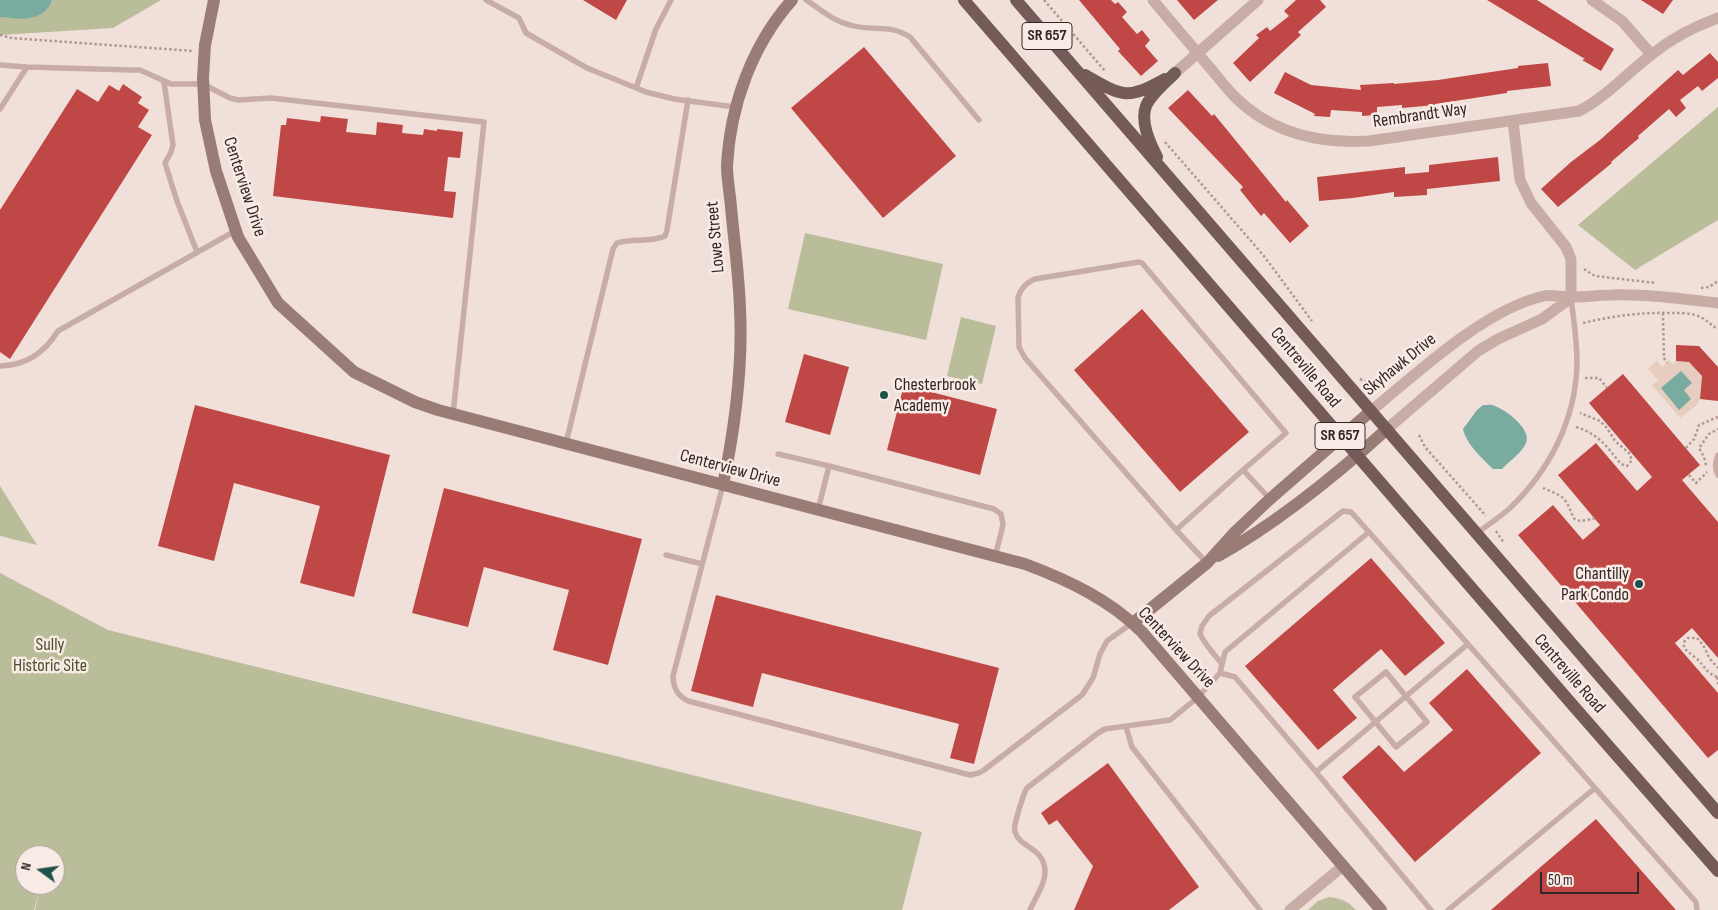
<!DOCTYPE html>
<html>
<head>
<meta charset="utf-8">
<style>
	body { margin:0 }
	#map { position:relative; width:1718px; height:910px; overflow:hidden; background:#f0e0d9; font-family:"Sofia Sans Condensed",sans-serif }
	canvas { display:block }
	.north { position:absolute; left:15px; top:845px; width:50px; height:50px; box-sizing:border-box; background:#f8ebe5; border:1px solid #a99d99; border-radius:50%; rotate:284deg; font-size:14px; font-weight:700; line-height:20px; text-align:center; color:#332726 }
	.north::after { content:''; display:block; margin:auto; width:18px; height:22px; background:#1e5249; clip-path:polygon(50% 0,100% 100%,50% 72%,0 100%) }
	.scale { position:absolute; left:1540px; top:872px; width:99px; height:22px; box-sizing:border-box; border:2px solid #332726; border-top:0; padding-left:6px; font-size:15px; line-height:18px; white-space:nowrap; color:#332726; -webkit-text-stroke:4px #f8ebe5; paint-order:stroke }
</style>
</head>
<body>
<div id="map">
<canvas width="1718" height="910"></canvas>
<div class="north">N</div>
<div class="scale">50 m</div>
</div>
<script>
const context = document.querySelector('canvas').getContext('2d');
context.lineJoin = 'round';
function fillPath(path, color) { context.fillStyle = color; context.fill(path, 'evenodd'); }
function stroke(path, color, width, dash) { context.strokeStyle = color; context.lineWidth = width; context.lineCap = dash ? 'butt' : 'round'; context.setLineDash(dash || []); context.stroke(path); }
function drawText(font, color, halo, rows, align = 'center') {
  context.font = font + ' "Sofia Sans Condensed",sans-serif'; context.lineWidth = 5; context.setLineDash([]); context.textBaseline = 'middle'; context.strokeStyle = halo; context.fillStyle = color; for (const [text, x, y, turn = 0] of rows) {
    context.save(); context.translate(x, y); context.rotate((+turn || 0) * Math.PI / 180); context.textAlign = isNaN(turn) ? turn : align; if (halo) context.strokeText(text, 0, 0); context.fillText(text, 0, 0); context.restore();
  }
}
const green = new Path2D(`
	M52,0H161L113,28L0,35V17L12,18L51,3Z
	M1718,107V220L1635,270L1578,225Z
	M805,233L943,264L926,340L788,309Z
	M961,317L996,326L982,384L947,376Z
	M0,486L37,545L0,536Z
	M0,573L108,630L922,832L902,910H35L39,890L34,910H0ZM25,855H55V885H25Z
	M1329,897C1340,898 1348,901 1356,910H1308L1318,901Z`);
const plaza = new Path2D(`
	M1669,360L1673,364L1676,361L1689,362L1702,376L1700,399L1697,405L1680,418L1652,385L1658,380L1648,369L1657,361L1662,367Z`);
const water = new Path2D(`
	M0,0H52C44,23 19,19 0,17Z
	M1681,371L1692,383L1684,390L1691,399L1679,410L1661,388Z
	M1483,405C1487,405 1491,404 1495,406C1506,410 1532,429 1526,443C1522,453 1509,461 1502,469H1493C1482,458 1466,444 1463,429L1477,410Z`);
const building = new Path2D(`
	M583,0H627L616,20Z
	M1079,0H1111L1115,4L1118,2L1127,12L1122,17L1137,34L1142,30L1150,40L1145,46L1158,61L1141,76L1118,51L1120,49Z
	M1177,0H1218L1194,20Z
	M1296,0H1320L1326,7L1298,32L1301,35L1250,82L1233,63L1259,38L1256,35L1267,27L1270,31L1289,16L1284,11Z
	M1487,0H1537L1614,49L1601,71L1582,60L1585,59Z
	M1641,0H1673L1663,14Z
	M864,47L956,156L883,218L791,108Z
	M1710,53L1718,62V78L1702,91L1698,86L1680,100L1686,108L1676,117L1669,109L1638,136L1639,138L1611,162L1612,163L1558,207L1541,189L1571,162L1600,140L1678,70L1683,75Z
	M1548,63L1551,86L1507,91V93L1435,104V105L1402,108V105L1377,107V115L1362,116V112L1331,110L1330,117L1314,116L1315,114L1274,93L1285,72L1311,85L1361,90L1360,85L1394,83V84L1438,80L1518,68V66Z
	M123,84L142,97L138,103L149,110L138,127L152,135L10,359L0,352V210L77,89L98,102L109,85L119,91Z
	M1188,90L1212,116L1214,114L1286,202L1287,200L1309,226L1290,243L1264,213L1261,216L1240,190L1243,187L1168,108Z
	M321,116L348,119L346,132L376,135L377,122L403,125L402,133L423,135L424,129L437,131V129L463,132L460,158L448,157L444,191L456,192L453,218L273,196L281,125H286L287,118L320,122Z
	M1498,157L1500,181L1427,189V195L1394,197V192L1353,198L1319,201L1317,177L1405,167V174L1429,172V165Z
	M1142,309L1249,432L1180,492L1074,370Z
	M1676,345L1699,346L1718,367V401L1700,399L1702,376L1689,362L1676,361Z
	M804,354L849,367L830,435L785,422Z
	M1623,374L1700,465L1682,480L1718,522V658L1692,628L1675,643L1718,693V750L1708,758L1518,535L1553,505L1583,540L1600,525L1558,475L1596,443L1637,491L1652,477L1589,403Z
	M904,385L997,409L980,475L887,450Z
	M195,405L390,455L354,597L300,583L320,506L234,483L214,561L158,546Z
	M444,488L642,539L608,665L553,650L569,590L484,567L468,627L412,613Z
	M1371,558L1445,643L1405,676L1381,649L1333,690L1357,718L1318,750L1245,666Z
	M716,595L999,668L974,764L950,758L959,724L762,673L753,707L691,691Z
	M1467,669L1541,753L1415,862L1342,777L1379,745L1404,772L1453,730L1429,703Z
	M1108,763L1199,887L1169,910H1074L1093,866L1057,820L1049,825L1041,813Z
	M1596,819L1676,910H1491Z`);
const path = new Path2D(`
	M1044,0L1105,71
	M0,35L11,38L193,51
	M1165,142L1264,256L1312,321
	M1584,269L1595,276L1656,283
	M1701,288L1709,287L1718,281
	M1663,313L1664,358L1667,363
	M1583,323C1613,316 1641,312 1672,313C1679,313 1688,313 1695,315C1706,318 1710,325 1718,329
	M1585,378H1599L1607,388
	M1360,379L1367,382
	M1576,427C1599,434 1607,447 1621,464L1627,466L1632,460L1629,453L1615,441L1607,428L1600,421L1580,413
	M1419,435L1425,447L1486,516
	M1686,448L1694,439L1699,425L1718,417
	M1706,465L1704,457L1699,448L1709,434L1718,429
	M1689,475L1696,483L1707,472
	M1543,488C1550,491 1559,494 1564,499C1577,515 1566,526 1595,518
	M1496,531L1504,543
	M1717,677C1705,672 1705,666 1696,658C1692,655 1688,652 1684,648V642L1688,638H1697L1703,645L1710,659L1718,668
	M1717,677L1718,684`);
const lane = new Path2D(`
	M486,0L519,18L526,33L587,68L646,92L674,99L735,107
	M806,0C820,9 833,21 850,25C872,32 888,23 910,37L979,120
	M0,65L27,67
	M164,82L173,145L171,152L165,163L177,201L197,252
	M636,88L656,29L671,0
	M0,109L27,67L131,70H140L171,84H203L230,98L238,100L271,98L484,122L453,414
	M0,366C27,365 44,353 58,331L235,231
	M566,443L613,249L617,243C633,238 650,243 665,236L667,230L688,100
	M778,454L829,466L994,509L1001,514L1003,525L995,557
	M1718,455C1715,462 1714,468 1718,475
	M723,485L673,676C673,687 678,696 688,701L970,775L979,773L984,770L1082,695L1093,678L1100,654L1107,641L1132,623
	M818,510L829,466
	M1176,530L1243,470L1270,499
	M1477,533C1488,525 1500,517 1510,508C1550,470 1576,419 1577,363C1577,342 1574,320 1571,299
	M666,555L702,564
	M1207,563L1176,530L1025,358L1019,347L1018,298C1020,289 1027,282 1035,279L1139,262L1142,263L1286,433L1243,470
	M1222,664C1214,654 1206,646 1200,634L1202,626L1209,616L1343,511L1351,512L1369,532
	M1386,672L1427,722L1396,747L1355,697Z
	M1220,673L1235,677L1316,772L1431,910
	M1126,727L1132,747L1260,910
	M1316,772L1468,644
	M1595,788L1696,902L1697,910
	M1030,910C1035,898 1046,883 1045,870C1043,847 1020,848 1015,832C1013,825 1018,816 1019,809C1022,802 1023,794 1027,788L1098,733L1105,729L1170,720L1198,697L1220,673L1225,652L1369,532L1595,788L1448,910`);
const street = new Path2D(`
	M1153,0C1170,21 1188,41 1205,62C1215,73 1224,86 1235,97C1271,133 1320,144 1369,141L1579,111C1606,97 1626,74 1651,55C1672,38 1693,27 1718,18
	M1592,0L1622,21L1651,54
	M1175,73L1258,0
	M1513,121L1520,180L1531,203L1566,247L1571,259V298
	M1371,411C1417,373 1485,309 1544,296C1553,294 1564,298 1574,297C1587,297 1599,295 1612,295C1647,294 1683,299 1718,303
	M1387,429L1478,351L1498,339L1542,319L1571,298
	M1290,910L1343,866`);
const secondary = new Path2D(`
	M214,0L205,45L203,78L205,120L216,171L238,237L278,303L354,372L415,402L438,410L1025,564C1068,580 1110,600 1142,632L1381,910
	M723,485C735,427 743,368 740,309C739,275 734,241 731,207C730,194 727,179 727,166C730,106 752,45 792,0
	M1218,556C1279,522 1335,476 1387,429
	M1133,623L1207,563L1235,532L1270,499L1371,411`);
const primary = new Path2D(`
	M964,0L1570,702L1718,871
	M1016,0L1718,813
	M1085,75C1122,96 1126,101 1165,79
	M1157,157C1150,143 1140,122 1146,106C1151,94 1166,82 1175,73`);
const markers = [
	[884,395,5,"#1e5249"],
	[1639,584,5,"#1e5249"]
];
const shields = [
	[1047,36,50],
	[1340,436,50]
];
const shieldNames = [
	["SR 657",1047,36],
	["SR 657",1340,436]
];
const streetNames = [
	["Rembrandt Way",1420,116,-8],
	["Centerview Drive",244,187,72],
	["Lowe Street",716,237,-95],
	["Skyhawk Drive",1400,365,-39],
	["Centreville Road",1305,368,50],
	["Centerview Drive",730,469,15],
	["Centerview Drive",1176,648,47],
	["Centreville Road",1569,674,49]
];
const poiNames = [
	["Chesterbrook",894,385],
	["Academy",894,406],
	["Chantilly",1629,574,"right"],
	["Park Condo",1629,595,"right"]
];
const parkNames = [
	["Sully",50,645],
	["Historic Site",50,666]
];
fillPath(green, '#babd9a');
fillPath(plaza, '#e7cdc0');
fillPath(water, '#79aba1');
fillPath(building, '#bf4847');
stroke(path, '#b29790', 2.5, [2.5, 2.5]);
stroke(lane, '#c7ada6', 5.5);
stroke(street, '#c7ada6', 11);
stroke(secondary, '#9a7c77', 12);
stroke(primary, '#745b58', 12);
for (const [x, y, r, color] of markers) { const dot = new Path2D(); dot.arc(x, y, r, 0, 2 * Math.PI); context.fillStyle = color; context.fill(dot); stroke(dot, '#f8ebe5', 2); }
for (const [x, y, w] of shields) { const box = new Path2D(); box.roundRect(x - w / 2, y - 13.5, w, 27, 4); context.fillStyle = '#f8ebe5'; context.fill(box); stroke(box, '#332726', 1); }
drawText('bold 16px', '#332726', null, shieldNames);
drawText('18px', '#332726', '#f8ebe5', streetNames);
drawText('18px', '#332726', '#f8ebe5', poiNames, 'left');
drawText('18px', '#4b502b', '#f8ebe5', parkNames);
</script>
</body>
</html>
